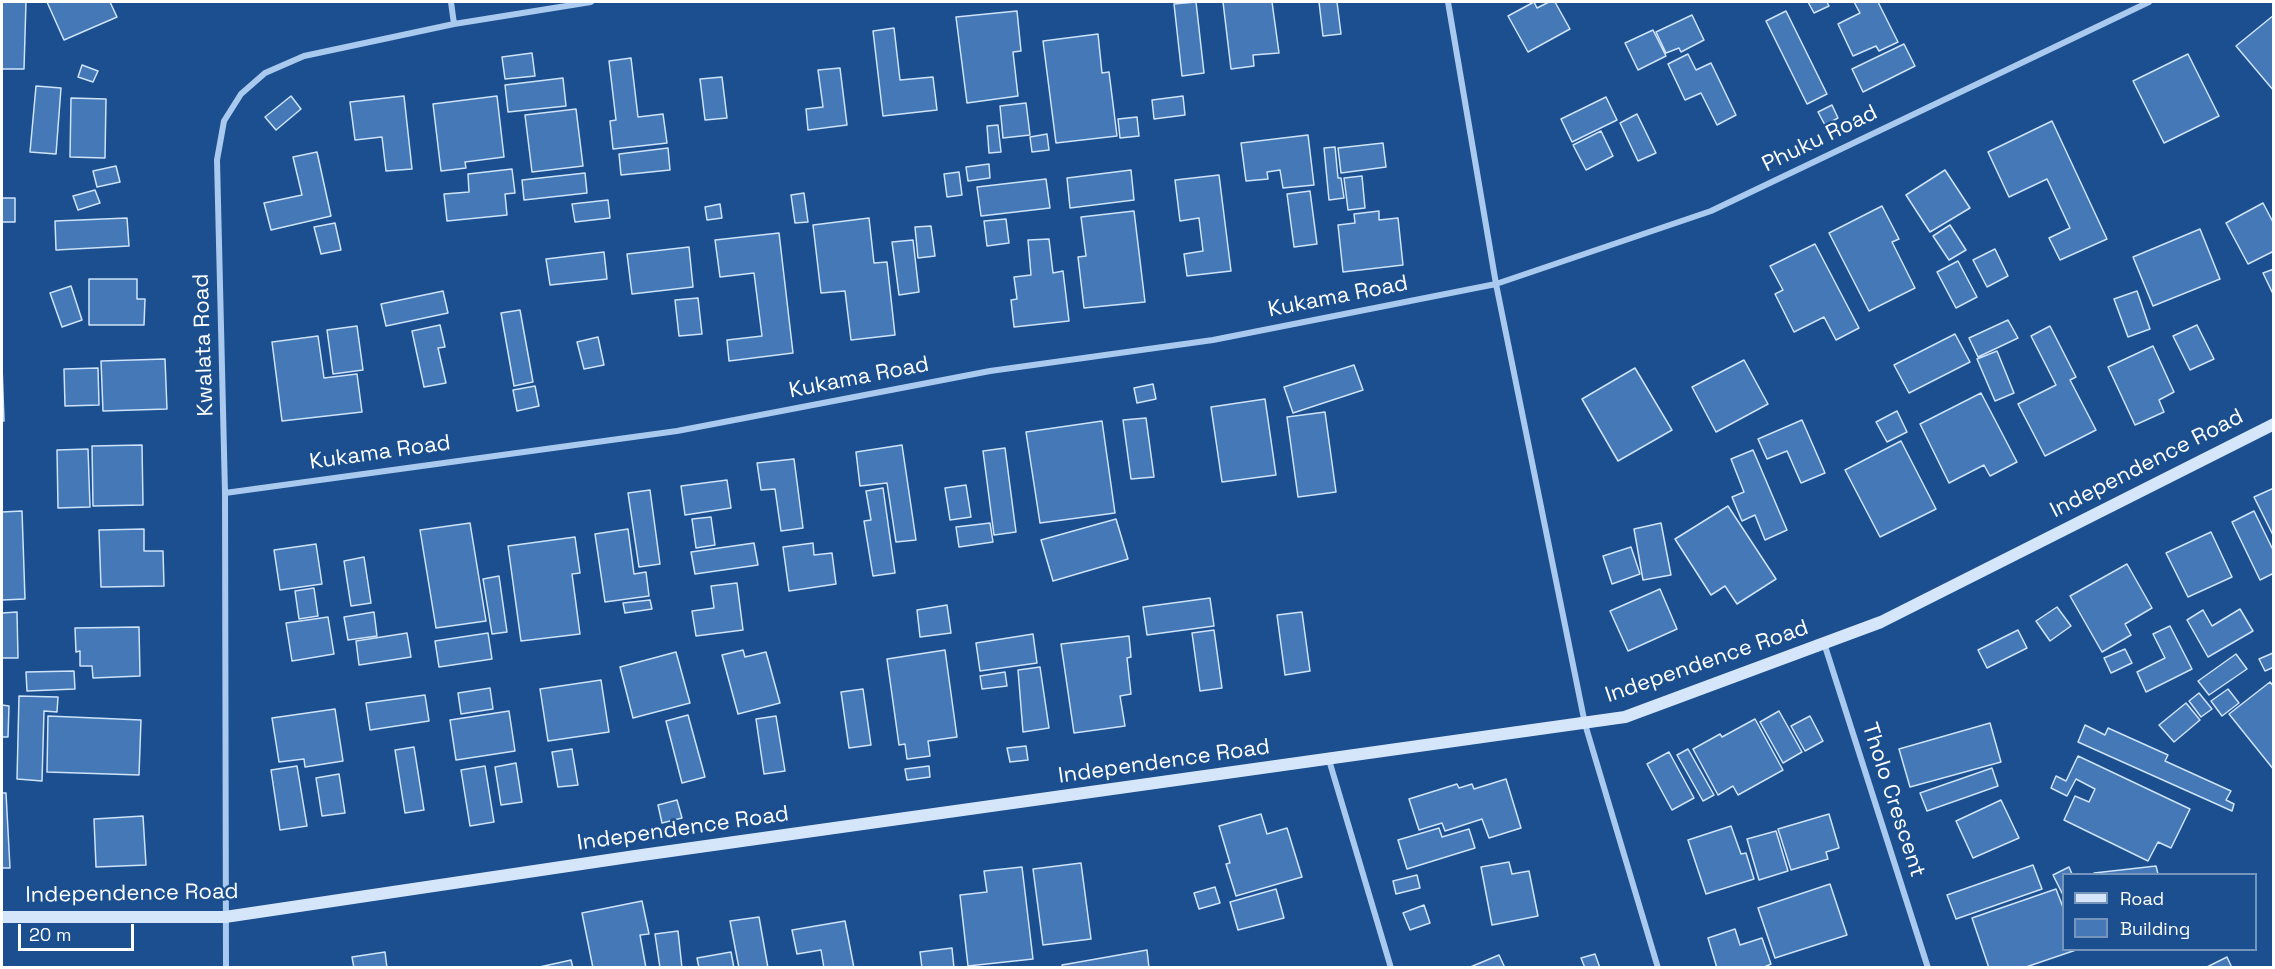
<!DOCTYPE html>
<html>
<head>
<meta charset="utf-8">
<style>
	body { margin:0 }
	#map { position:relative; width:2275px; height:969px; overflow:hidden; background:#1b4f8f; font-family:"Space Grotesk",sans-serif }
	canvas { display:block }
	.frame { position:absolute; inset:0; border:3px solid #fff; pointer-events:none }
	.legend { position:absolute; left:2062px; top:873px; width:195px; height:78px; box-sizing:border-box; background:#1b4f8f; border:2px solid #7695bc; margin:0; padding:8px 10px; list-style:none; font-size:18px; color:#fff }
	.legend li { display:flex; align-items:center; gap:12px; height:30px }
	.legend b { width:30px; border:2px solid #7695bc }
	.scale { position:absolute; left:18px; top:924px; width:116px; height:27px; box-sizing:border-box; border:3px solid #fff; border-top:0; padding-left:8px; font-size:18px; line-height:21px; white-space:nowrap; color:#fff; -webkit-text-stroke:4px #1b4f8f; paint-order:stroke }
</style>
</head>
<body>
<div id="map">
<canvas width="2275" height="969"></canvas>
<div class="frame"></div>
<ul class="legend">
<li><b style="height:8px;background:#d6e6fa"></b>Road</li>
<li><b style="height:16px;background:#4478b7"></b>Building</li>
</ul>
<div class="scale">20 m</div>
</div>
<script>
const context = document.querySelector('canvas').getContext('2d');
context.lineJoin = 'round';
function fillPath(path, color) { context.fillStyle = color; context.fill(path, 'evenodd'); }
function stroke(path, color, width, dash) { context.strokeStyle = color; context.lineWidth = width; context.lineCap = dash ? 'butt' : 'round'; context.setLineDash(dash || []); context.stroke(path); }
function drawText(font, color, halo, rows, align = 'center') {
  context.font = font + ' "Space Grotesk",sans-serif'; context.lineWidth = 5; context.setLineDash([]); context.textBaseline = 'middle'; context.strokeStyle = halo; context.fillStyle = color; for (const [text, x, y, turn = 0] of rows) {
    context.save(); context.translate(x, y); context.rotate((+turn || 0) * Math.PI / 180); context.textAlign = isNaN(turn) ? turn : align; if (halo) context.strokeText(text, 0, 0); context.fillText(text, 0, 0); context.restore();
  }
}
const building = new Path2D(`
	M2,2H26L24,69H2Z
	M47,2H110L117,17L64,40Z
	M1196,2L1204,73L1182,76L1174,4Z
	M1223,2H1272L1279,53L1253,55L1254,66L1231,69Z
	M1319,2H1337L1341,34L1323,36Z
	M1534,2L1537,8L1549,2H1555L1570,29L1528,52L1508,16Z
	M1808,2H1827L1829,6L1814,13Z
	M1854,2H1878L1898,42L1879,51L1876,46L1853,56L1838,24L1860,13Z
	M1017,11L1021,51L1013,52L1018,96L967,103L956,17Z
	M1786,11L1827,94L1807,104L1766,21Z
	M1692,15L1704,40L1681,52L1679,48L1666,53L1656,32Z
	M2274,15V91L2236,46Z
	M894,28L900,80L933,77L937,110L883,116L873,31Z
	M1653,30L1666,56L1638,70L1625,43Z
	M1098,34L1102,73L1109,72L1117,136L1056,143L1043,41Z
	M1904,44L1915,66L1863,92L1852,69Z
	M532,53L535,76L505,79L502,57Z
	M1688,54L1696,70L1711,63L1736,115L1717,125L1701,93L1685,100L1668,64Z
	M2188,54L2219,116L2164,143L2133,81Z
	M631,58L638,117L663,114L667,143L613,149L610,121L616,120L609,61Z
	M82,65L98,71L93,82L78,77Z
	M840,68L847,125L808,130L806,109L823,107L818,70Z
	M722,77L727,118L705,120L700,79Z
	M563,78L566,106L508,112L505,85Z
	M36,86L61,88L56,154L30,152Z
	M291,96L301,109L276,130L265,117Z
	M404,96L412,169L386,171L382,137L355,140L350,102Z
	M497,96L504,157L465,162L466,168L441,171L433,104Z
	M1183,96L1185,115L1154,119L1152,100Z
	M1606,97L1617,120L1572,142L1561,119Z
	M71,98L106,99L105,158L70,157Z
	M1026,103L1030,135L1003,138L1000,106Z
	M1832,105L1838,118L1825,125L1818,112Z
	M576,109L583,166L532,172L525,115Z
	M1637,114L1656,153L1638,161L1620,123Z
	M1137,117L1139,136L1120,138L1118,119Z
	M2052,121L2107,239L2060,260L2049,238L2070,228L2047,179L2009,197L1988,152Z
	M998,125L1001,152L989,153L987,126Z
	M1601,131L1613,156L1586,170L1573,145Z
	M1047,134L1049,150L1032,152L1030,137Z
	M1308,135L1314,185L1283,188L1280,170L1267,172L1268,179L1246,181L1241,143Z
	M1383,143L1386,167L1341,173L1338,148Z
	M1335,147L1338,178H1341L1344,198L1329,200L1324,148Z
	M668,148L670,170L621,175L619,154Z
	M317,152L331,216L271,230L264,203L302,195L293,157Z
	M989,164L990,178L968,181L966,167Z
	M116,166L120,182L97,187L93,171Z
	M512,169L515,193L505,194L507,215L447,221L444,194L469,192L468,174Z
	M1131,170L1134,200L1070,208L1067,178Z
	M1945,170L1970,208L1930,232L1906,195Z
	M959,172L962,195L947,197L944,174Z
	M585,173L587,193L524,200L522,180Z
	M1219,175L1231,271L1187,276L1184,254L1203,251L1199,218L1180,221L1175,180Z
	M1362,176L1365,208L1348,210L1344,178Z
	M1046,179L1050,208L981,216L977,187Z
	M95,190L100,203L78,210L73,196Z
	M1310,191L1317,244L1294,247L1287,194Z
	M804,193L808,222L795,223L791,195Z
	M2,198H15V222H2Z
	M608,200L610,218L575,222L572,204Z
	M2263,203L2274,224V251L2248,264L2226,223Z
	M720,204L722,218L707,220L705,207Z
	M1882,206L1899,239L1892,242L1915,288L1869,311L1829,233Z
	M1134,211L1145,302L1084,308L1078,257L1086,256L1081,217Z
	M1379,211V220L1398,218L1403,265L1343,272L1338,225L1355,223L1354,214Z
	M127,218L129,246L56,250L55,221Z
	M869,218L874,263L887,262L895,335L851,340L845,291L821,293L813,225Z
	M1006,219L1009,243L987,246L984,221Z
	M335,223L341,250L321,254L314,227Z
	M1950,225L1966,250L1949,260L1933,236Z
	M931,226L935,256L918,258L915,227Z
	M2200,229L2220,279L2153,306L2133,257Z
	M779,233L793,353L729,361L727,340L762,336L754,273L720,277L715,240Z
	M1049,239L1053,273L1063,271L1069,321L1014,327L1011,300L1017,299L1014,277L1031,275L1028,240Z
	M913,240L919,292L899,295L892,242Z
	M1815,244L1859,328L1836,340L1824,317L1794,332L1775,294L1783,290L1770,266Z
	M689,247L693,287L632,294L627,254Z
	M1995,249L2008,276L1987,287L1973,260Z
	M604,252L607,279L550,285L546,259Z
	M1958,261L1977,297L1956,308L1937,272Z
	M2274,269V296L2263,273Z
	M89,279H137V299H145L144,325H89Z
	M71,286L82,320L62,327L50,293Z
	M443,291L448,313L386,326L381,304Z
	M2137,291L2150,329L2128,337L2114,299Z
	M698,298L702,334L679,336L675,300Z
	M520,310L533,382L514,386L501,313Z
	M2008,320L2018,338L1978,357L1969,338Z
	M440,325L445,347L438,348L446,383L424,387L412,331Z
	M2197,325L2214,359L2190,370L2173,336Z
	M357,326L363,370L333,374L327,330Z
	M2050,326L2076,377L2070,380L2096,430L2045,456L2018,404L2056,385L2031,336Z
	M1955,334L1970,362L1909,393L1894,365Z
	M318,336L324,378L357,374L362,412L282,421L272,342Z
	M598,337L604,365L584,369L577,342Z
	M2153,346L2174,392L2159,400L2164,412L2135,425L2108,367Z
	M1997,351L2014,393L1995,401L1977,359Z
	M165,359L167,409L103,411L101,361Z
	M1744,360L1768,404L1716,432L1692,387Z
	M1354,365L1363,390L1293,413L1284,387Z
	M2,366L4,421H2Z
	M98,368L99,405L65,406L64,369Z
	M1635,368L1672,430L1618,461L1582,399Z
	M1153,384L1156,399L1137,403L1134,388Z
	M535,386L539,406L517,411L513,390Z
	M1981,393L2017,462L1990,476L1984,465L1949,483L1920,424Z
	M1265,399L1276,475L1222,482L1211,407Z
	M1897,411L1907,432L1887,442L1876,422Z
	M1325,412L1336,492L1298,497L1287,417Z
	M1146,418L1154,477L1131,479L1123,420Z
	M1802,420L1825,473L1801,483L1787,451L1767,459L1758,439Z
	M1102,421L1115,513L1040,523L1026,432Z
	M1901,441L1936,509L1880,537L1845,470Z
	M142,445L143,505L93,506L92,446Z
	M902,445L916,540L896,542L887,483L860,486L856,452Z
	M1005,448L1016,532L994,535L983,451Z
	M88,449L90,507L58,508L57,450Z
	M1753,450L1787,530L1765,540L1755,515L1742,521L1732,497L1744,492L1731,459Z
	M794,459L803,528L781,531L775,489L761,490L757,463Z
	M727,480L731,508L685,515L681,486Z
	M966,485L971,517L950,520L945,488Z
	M883,488L895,573L873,576L864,521L871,520L866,491Z
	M2274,488V537L2254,497Z
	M650,490L660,564L639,567L628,493Z
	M1728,506L1776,579L1737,604L1725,586L1711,595L1675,539Z
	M22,511L25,599L2,600V512Z
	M2254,511L2274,552V573L2260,580L2232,522Z
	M711,517L715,545L696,548L692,519Z
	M1116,519L1128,559L1053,581L1041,540Z
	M470,523L486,621L436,628L420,530Z
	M990,523L993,542L959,547L956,527Z
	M1661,523L1671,575L1643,580L1634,529Z
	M144,529V551H163L164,586L101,587L99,530Z
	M628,529L634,574L646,572L649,596L605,602L595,534Z
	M2211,532L2232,577L2188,597L2166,553Z
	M575,537L580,573L572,574L580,634L521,641L508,546Z
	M754,543L758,565L695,574L691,552Z
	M813,543L814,555L832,553L836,584L789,591L783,547Z
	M316,544L322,584L280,590L274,550Z
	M1631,547L1640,574L1612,584L1603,556Z
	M364,557L371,603L351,606L344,561Z
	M2127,564L2152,608L2125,624L2131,635L2102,652L2070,596Z
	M499,576L507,632L492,634L483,579Z
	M737,583L743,630L696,636L692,611L714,608L711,586Z
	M314,588L318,616L299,619L295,591Z
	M1660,589L1677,629L1628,651L1610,611Z
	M1210,598L1214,626L1147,635L1143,607Z
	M650,600L652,609L625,613L623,603Z
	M947,605L951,633L920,637L917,610Z
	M2057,607L2071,626L2050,641L2036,621Z
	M2240,609L2253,631L2208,657L2187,620L2203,610L2212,626Z
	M17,612L18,658H2V613Z
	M374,612L377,636L348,640L344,617Z
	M1302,612L1310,671L1285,675L1277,615Z
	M328,617L334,654L292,661L286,623Z
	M2170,626L2192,669L2146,692L2137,672L2165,658L2153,634Z
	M139,627L140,676L93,678L92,666H80V651L76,652L75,628Z
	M1214,630L1222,688L1200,691L1192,633Z
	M2018,630L2027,648L1987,668L1978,650Z
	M407,633L411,657L359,665L356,641Z
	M488,633L492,659L439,667L435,641Z
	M1033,634L1037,663L980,671L976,643Z
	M1129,636L1131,657L1127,658L1131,694L1120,696L1125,726L1074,733L1061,644Z
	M2125,649L2132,663L2111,673L2104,658Z
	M743,650L745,657L766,652L780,703L738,714L722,655Z
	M945,650L957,737L928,741L930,756L907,759L905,744L899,745L887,659Z
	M676,652L690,703L633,718L620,667Z
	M2273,653L2274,667L2265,671L2259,659Z
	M2236,654L2247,669L2209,695L2198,681Z
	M1040,667L1049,728L1023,732L1018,670Z
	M74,671L75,689L27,691L26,672Z
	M1005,672L1007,686L982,689L980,676Z
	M601,680L609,732L548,741L540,689Z
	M2270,682L2274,687V770L2229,714Z
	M490,688L493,709L461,714L458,693Z
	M863,689L871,745L849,748L841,692Z
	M2228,689L2239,703L2222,716L2211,701Z
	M2199,693L2212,709L2201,717L2189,701Z
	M425,695L429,721L370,730L366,703Z
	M19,696L58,697L57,712L44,711L42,781L17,779Z
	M2186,703L2200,720L2174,742L2159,725Z
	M2,705L9,706L8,737H2Z
	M335,709L343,761L305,767L304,759L279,762L272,718Z
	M509,711L515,751L456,760L450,720Z
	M1779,711L1802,752L1783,763L1760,722Z
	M688,715L705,777L682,783L666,721Z
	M48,716L141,720L139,775L47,772Z
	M776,716L785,771L764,774L756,719Z
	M1810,716L1823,741L1805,751L1791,726Z
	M1755,719L1783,770L1738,795L1733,786L1718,795L1693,749L1720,734L1722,737Z
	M1990,723L2001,762L1910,787L1899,749Z
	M2085,725L2105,735L2108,728L2168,755L2165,761L2231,791L2226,800L2234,804L2232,811L2078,742Z
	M1026,746L1028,760L1010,762L1007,748Z
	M414,747L424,810L405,813L395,750Z
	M572,749L578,785L558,787L552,752Z
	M1688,749L1714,795L1703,801L1677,755Z
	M1669,752L1694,798L1672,810L1647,764Z
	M2078,756L2190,809L2171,848L2158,842L2148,861L2064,820L2075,796L2089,802L2095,789L2076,779L2067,796L2051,788L2056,776L2066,781Z
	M516,763L522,802L501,805L495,767Z
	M297,766L307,826L280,830L271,770Z
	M485,766L494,822L470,826L461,770Z
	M929,766L930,777L907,780L905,769Z
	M1992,768L1998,786L1927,811L1920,793Z
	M339,774L345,813L322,816L316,778Z
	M1506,779L1521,828L1489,838L1482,819L1445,831L1442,823L1419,830L1409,799L1457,784L1459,788L1472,784L1474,789Z
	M2,793H6L10,868H2Z
	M677,800L682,818L662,823L658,805Z
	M2001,800L2019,838L1973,858L1956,821Z
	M1261,814L1267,834L1287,828L1302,877L1236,896L1226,864L1230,863L1219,826Z
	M1829,814L1839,848L1826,852L1828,859L1791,870L1778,829Z
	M143,816L146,865L96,867L94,819Z
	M1731,826L1741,854L1746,853L1754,879L1706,894L1688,840Z
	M1439,828L1442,837L1469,829L1475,848L1407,869L1398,840Z
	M1776,831L1788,871L1759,880L1747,839Z
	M1509,862L1512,874L1529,871L1538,916L1492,925L1481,867Z
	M1081,863L1091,939L1043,945L1033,869Z
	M2033,865L2042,889L1956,919L1947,895Z
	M2156,866L2158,874H2094V873Z
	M1022,867L1033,959L968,966L960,895L987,892L984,871Z
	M2069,867L2072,874H2064V897L2053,875Z
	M1417,875L1420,888L1396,894L1393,881Z
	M1830,884L1847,935L1775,958L1758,908Z
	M1215,887L1220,903L1199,909L1194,893Z
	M1276,889L1284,918L1238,930L1230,902Z
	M2056,889L2064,910V950H2076L2023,968H1989L1972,918Z
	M642,901L649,934L640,935L646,968H593L582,913Z
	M1424,905L1430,923L1410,930L1403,913Z
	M759,917L768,968H739L730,921Z
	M845,921L854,968H824L821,950L797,954L792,930Z
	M1735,929L1740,945L1762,938L1771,964L1762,968H1717L1708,938Z
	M678,931L682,968H660L655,934Z
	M952,948L954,968H922L920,952Z
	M1147,950L1149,968H1063L1062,965Z
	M385,952L387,968H354L352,957Z
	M731,952L734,968H699L697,958Z
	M1595,954L1600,968H1585L1581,958Z
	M1499,955L1505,968H1468Z
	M2227,957L2232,968H2205Z
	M571,960L573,968H535Z`);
const street = new Path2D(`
	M451,2L454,24
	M1448,2L1496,284L1585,724L1658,968
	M225,493L677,431L990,371L1213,340L1496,284L1711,211L2149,2
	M1824,643L1928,968
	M1329,760L1391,968
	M226,968L225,493L217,160L224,121L241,94L265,73L304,56L454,24L591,2`);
const secondary = new Path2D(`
	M2,917H225L642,855L1625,717L1881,622L2274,424`);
const streetNames = [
	["Phuku Road",1820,139,-26],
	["Kukama Road",1338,297,-11],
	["Kwalata Road",204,345,-92],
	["Kukama Road",859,378,-11],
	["Kukama Road",380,453,-8],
	["Independence Road",2147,464,-27],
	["Independence Road",1707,662,-19],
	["Independence Road",1164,762,-8],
	["Tholo Crescent",1893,800,72],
	["Independence Road",683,829,-8],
	["Independence Road",132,894,-1]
];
fillPath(building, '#4478b7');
stroke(building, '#cfe3fa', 1.5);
stroke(street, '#a9c9ee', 6);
stroke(secondary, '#d6e6fa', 12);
drawText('22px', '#fff', '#1b4f8f', streetNames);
</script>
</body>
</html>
